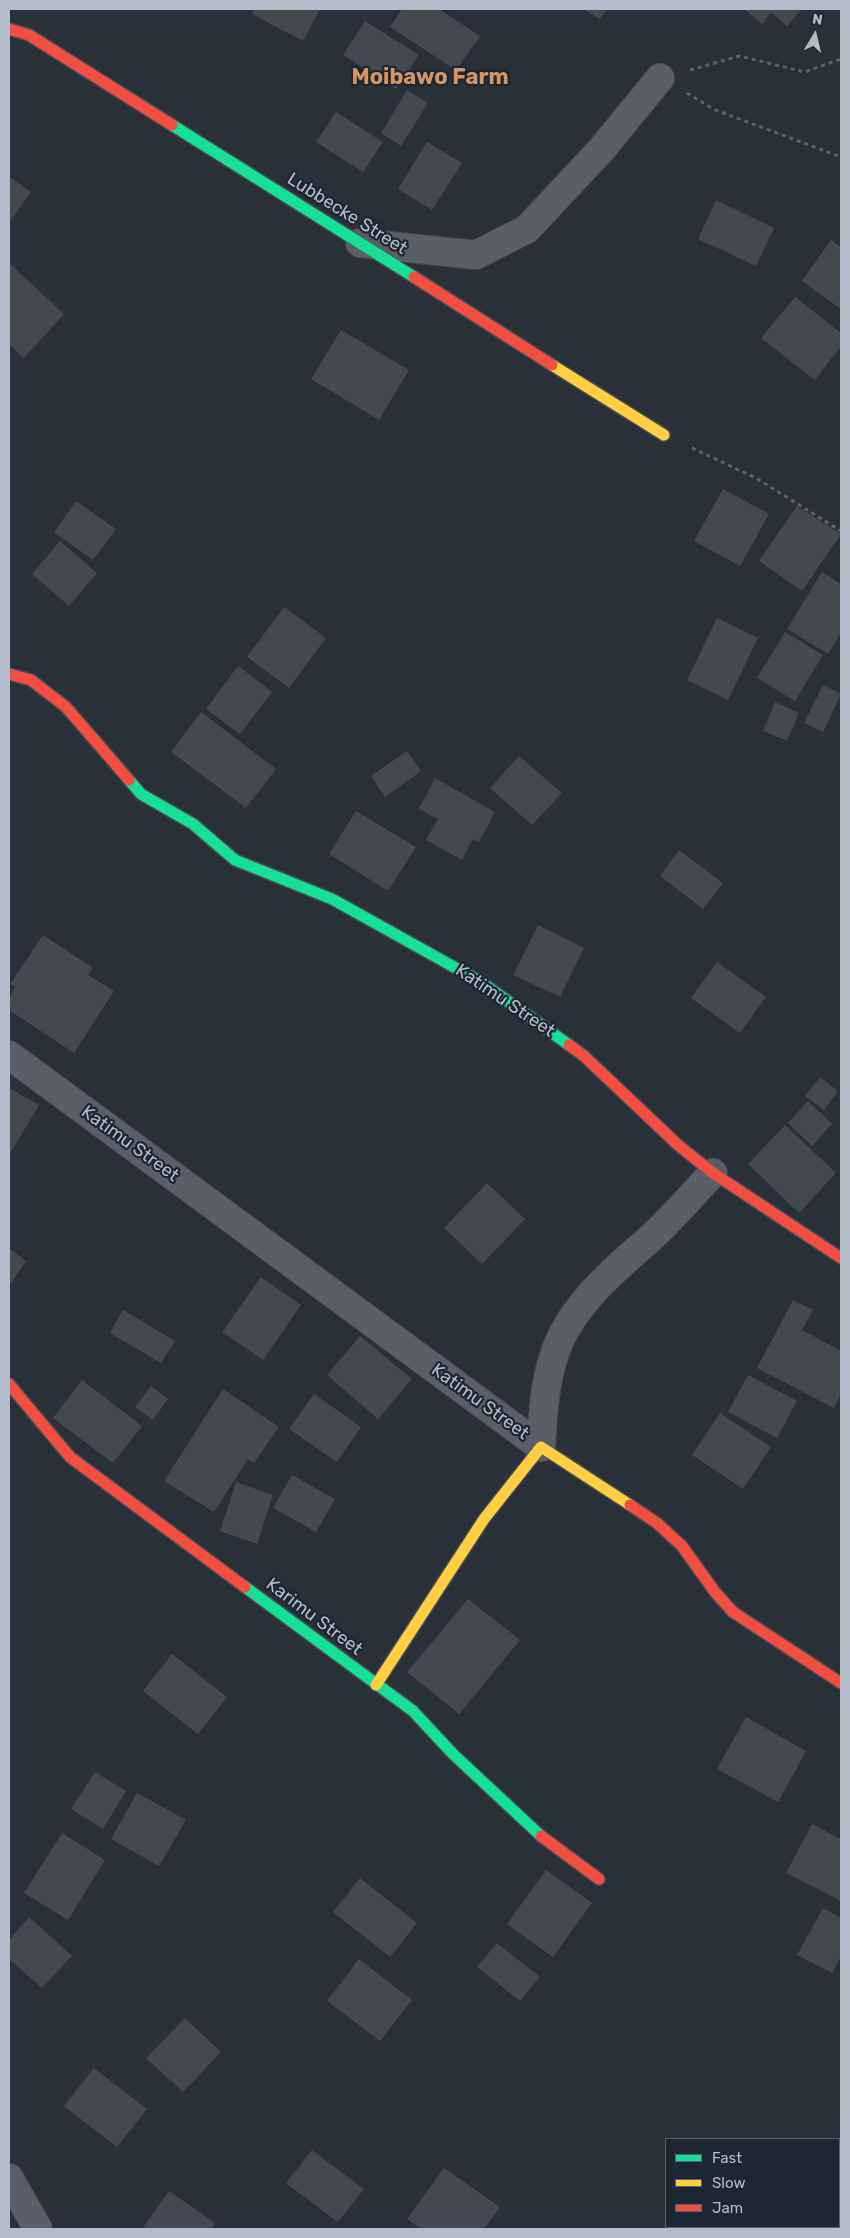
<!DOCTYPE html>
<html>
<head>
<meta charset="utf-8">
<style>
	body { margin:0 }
	#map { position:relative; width:850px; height:2238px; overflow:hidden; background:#2a3038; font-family:Rubik,sans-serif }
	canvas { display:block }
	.frame { position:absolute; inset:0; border:10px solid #b4bcc9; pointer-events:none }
	.legend { position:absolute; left:665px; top:2138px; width:175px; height:90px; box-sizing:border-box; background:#1d2633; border:1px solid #59626f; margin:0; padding:6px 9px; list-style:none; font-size:15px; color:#b4bcc9 }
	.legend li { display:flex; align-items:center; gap:10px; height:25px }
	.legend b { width:25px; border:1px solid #59626f }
	.north { position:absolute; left:790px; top:10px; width:50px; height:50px; -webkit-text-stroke:4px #1d2633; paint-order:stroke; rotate:9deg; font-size:14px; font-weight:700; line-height:20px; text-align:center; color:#b4bcc9 }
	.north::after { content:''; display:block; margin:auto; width:18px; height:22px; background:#b4bcc9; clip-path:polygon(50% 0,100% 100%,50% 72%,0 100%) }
</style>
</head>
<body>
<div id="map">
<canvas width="850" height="2238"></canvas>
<div class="frame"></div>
<ul class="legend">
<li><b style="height:6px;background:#16e098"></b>Fast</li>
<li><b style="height:6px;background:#ffcf43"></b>Slow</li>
<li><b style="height:6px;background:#f24e42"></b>Jam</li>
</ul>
<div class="north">N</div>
</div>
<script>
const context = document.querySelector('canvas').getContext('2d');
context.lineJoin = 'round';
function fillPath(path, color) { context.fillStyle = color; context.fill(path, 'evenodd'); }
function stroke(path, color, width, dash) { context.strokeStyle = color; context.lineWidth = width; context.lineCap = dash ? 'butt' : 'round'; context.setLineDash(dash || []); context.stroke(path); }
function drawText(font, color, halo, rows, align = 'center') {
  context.font = font + ' Rubik,sans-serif'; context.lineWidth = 4.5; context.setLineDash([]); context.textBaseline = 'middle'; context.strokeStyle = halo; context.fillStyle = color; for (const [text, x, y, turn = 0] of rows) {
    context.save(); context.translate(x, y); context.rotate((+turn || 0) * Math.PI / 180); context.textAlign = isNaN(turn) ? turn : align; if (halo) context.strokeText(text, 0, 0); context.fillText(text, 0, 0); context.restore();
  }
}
const building = new Path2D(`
	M254,9H320L303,41L252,14Z
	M402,9H439L480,36L456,70L390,27Z
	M583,9H607L600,19Z
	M744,9H802L787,26L771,12L762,24Z
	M365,21L419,55L396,89L343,55Z
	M407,90L428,103L401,146L381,133Z
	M336,112L383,142L363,172L316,142Z
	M427,142L462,163L432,210L398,189Z
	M9,176L31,192L9,223Z
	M716,200L774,228L756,266L698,239Z
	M831,240L841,247V309L802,281Z
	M9,263L64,314L24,358L9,344Z
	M795,297L841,333V346L815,380L761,338Z
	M341,330L409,370L379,420L311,379Z
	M723,489L769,514L740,566L694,541Z
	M76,501L116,529L93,560L54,532Z
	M797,506L841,534L802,591L759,561Z
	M60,541L97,573L69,606L32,574Z
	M822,572L841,584V633L828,654L787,629Z
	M284,607L326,638L289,688L247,657Z
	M717,618L758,638L728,700L687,680Z
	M785,632L823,655L795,701L757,678Z
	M238,666L272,692L240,734L206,709Z
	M823,685L841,694L823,732L804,723Z
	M775,702L799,713L787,741L763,731Z
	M201,712L276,769L246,808L171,752Z
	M407,751L421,771L385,797L371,776Z
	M519,756L562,793L532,825L490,788Z
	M435,778L495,812L479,842L473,839L462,860L426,840L438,819L419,809Z
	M356,811L416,847L388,891L329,854Z
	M679,850L723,883L703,909L660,876Z
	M538,925L584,948L560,997L513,975Z
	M43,935L93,968L88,975L114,991L74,1053L9,1010V998L15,987L10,984Z
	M717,962L766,997L740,1033L691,998Z
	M820,1077L838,1091L824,1110L805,1096Z
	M9,1088L39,1105L10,1154L9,1153Z
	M808,1101L832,1124L812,1146L788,1123Z
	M785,1125L836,1173L799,1213L748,1164Z
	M487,1183L525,1219L482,1264L444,1228Z
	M9,1248L26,1261L9,1286Z
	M261,1277L301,1305L263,1360L222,1332Z
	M793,1300L813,1310L802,1330L841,1351V1394L834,1408L757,1368Z
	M123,1310L175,1341L161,1363L110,1333Z
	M360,1336L412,1379L378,1419L327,1375Z
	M748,1375L797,1401L777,1438L728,1412Z
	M82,1380L142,1426L113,1463L53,1418Z
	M151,1386L168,1399L153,1420L135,1407Z
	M223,1389L279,1427L254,1463L248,1459L214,1512L164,1481Z
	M314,1394L361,1427L337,1462L289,1429Z
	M720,1413L771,1447L743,1489L692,1455Z
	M292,1475L335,1499L316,1532L273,1508Z
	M236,1482L273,1495L257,1544L220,1531Z
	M468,1599L520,1640L459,1714L407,1672Z
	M172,1654L227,1697L198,1734L143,1691Z
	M746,1717L806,1751L778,1802L717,1769Z
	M95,1772L126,1791L103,1829L71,1809Z
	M137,1793L186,1820L159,1866L111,1839Z
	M812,1824L841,1839V1901L786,1873Z
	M62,1833L105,1860L68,1920L24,1893Z
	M546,1870L592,1903L553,1957L507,1924Z
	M360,1878L417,1923L390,1957L333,1912Z
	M823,1908L841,1918V1956L832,1973L797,1955Z
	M29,1917L72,1956L42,1988L9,1959V1940Z
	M497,1943L540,1977L520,2001L477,1967Z
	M359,1959L412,2000L380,2041L327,2001Z
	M185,2018L221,2052L183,2092L146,2058Z
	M94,2068L147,2109L117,2147L64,2106Z
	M312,2150L364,2189L338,2222L286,2183Z
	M444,2168L500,2207L484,2229H421L407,2219Z
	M169,2191L215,2223L211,2229H142Z
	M732,2227H795L793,2229H735Z`);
const path = new Path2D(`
	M690,70L740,56L804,72L841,59
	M687,93L713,109L841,157
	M692,448L756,478L841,531`);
const street = new Path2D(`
	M360,243L476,255L527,229L601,150L660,78
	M9,1055L541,1447
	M541,1447C543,1412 545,1372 560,1340C581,1295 620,1266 656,1233C676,1214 694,1193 713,1173
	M9,2178L38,2229`);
const fast = new Path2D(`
	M172,125L414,277
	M129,780L141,794L193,824L235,860L332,899L481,982L569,1045
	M245,1587L413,1711L453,1754L541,1836`);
const slow = new Path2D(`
	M552,365L664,435
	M376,1685L484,1519L541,1447L630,1505`);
const jam = new Path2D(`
	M9,29L29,35L172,125
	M414,277L552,365
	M9,674L31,680L66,707L129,780
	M569,1045L584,1056L678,1145L713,1173L841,1258
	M9,1384L70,1457L245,1587
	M630,1505L657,1523L682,1546L715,1592L733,1612L841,1683
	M541,1836L599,1879`);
const streetNames = [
	["Lubbecke Street",347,214,32],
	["Katimu Street",505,1001,34],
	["Katimu Street",130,1144,36],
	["Katimu Street",480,1402,36],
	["Karimu Street",314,1617,37]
];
const districtNames = [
	["Moibawo Farm",430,78]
];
fillPath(building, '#444950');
stroke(street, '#484c53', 30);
stroke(fast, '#484c53', 14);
stroke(slow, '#484c53', 14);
stroke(jam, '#484c53', 14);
stroke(path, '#5d636a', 3, [4, 4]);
stroke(street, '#5a5e66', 28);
stroke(fast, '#16e098', 11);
stroke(slow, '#ffcf43', 11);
stroke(jam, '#f24e42', 11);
drawText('18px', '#b4bcc9', '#1d2633', streetNames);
drawText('bold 22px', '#d59563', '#1d2633', districtNames);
</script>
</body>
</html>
